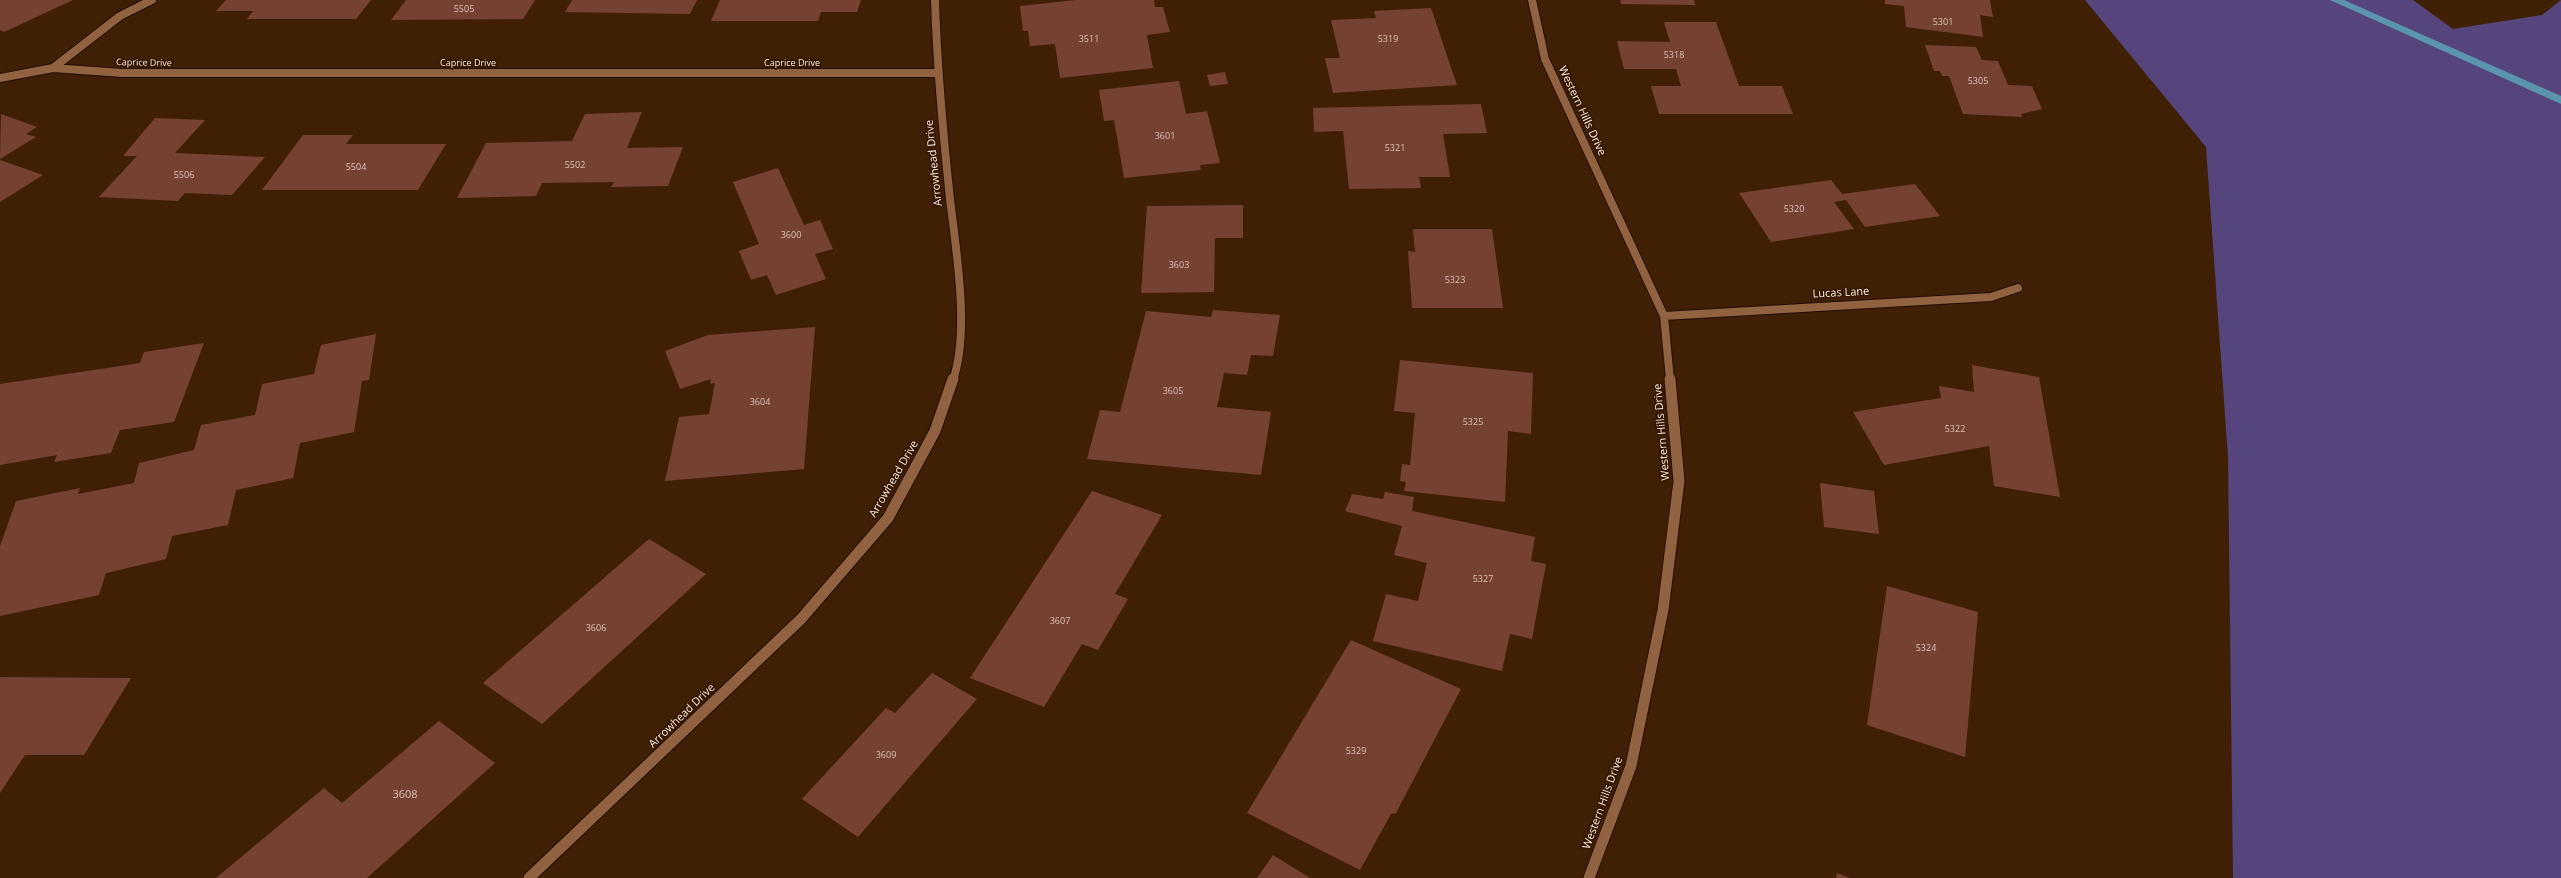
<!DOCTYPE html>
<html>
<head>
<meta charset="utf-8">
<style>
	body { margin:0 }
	canvas { display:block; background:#402005 }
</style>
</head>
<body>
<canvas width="2561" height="878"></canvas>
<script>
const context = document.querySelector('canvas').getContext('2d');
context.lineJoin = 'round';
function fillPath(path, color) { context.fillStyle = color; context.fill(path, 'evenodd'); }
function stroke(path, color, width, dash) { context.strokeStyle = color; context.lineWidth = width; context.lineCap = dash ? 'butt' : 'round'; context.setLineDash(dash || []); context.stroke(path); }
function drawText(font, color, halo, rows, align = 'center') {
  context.font = font + ' "Open Sans",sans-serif'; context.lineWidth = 3.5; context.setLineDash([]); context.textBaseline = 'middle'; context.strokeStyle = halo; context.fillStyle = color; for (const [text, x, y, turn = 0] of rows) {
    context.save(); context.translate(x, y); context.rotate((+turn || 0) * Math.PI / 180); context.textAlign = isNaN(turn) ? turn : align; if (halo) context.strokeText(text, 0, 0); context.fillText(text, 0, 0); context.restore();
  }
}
const green = new Path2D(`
	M2085,0H2413L2453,29L2542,15L2561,0V878H2233L2228,457L2206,147Z`);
const stream = new Path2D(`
	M2330,0H2344L2561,96V104Z`);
const building = new Path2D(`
	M0,0H73L4,32L0,30Z
	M226,0H371L356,19H247L253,11H216Z
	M406,0H535L523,19L391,20Z
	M572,0H697L690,14L565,12Z
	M720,0H861L857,12H821L818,21H711Z
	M1076,0H1154L1155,7H1163L1170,32L1147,35L1153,68L1060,78L1055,44L1030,46L1028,31H1023L1020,6Z
	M1620,0H1694L1695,5L1621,4Z
	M1885,0H1990L1993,17L1980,15L1983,37L1906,27L1904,6L1885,4Z
	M1431,8L1457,85L1333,93L1325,58H1340L1331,20L1376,18L1374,11Z
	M1664,22H1716L1739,86H1782L1793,114H1659L1651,86H1681L1676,69H1624L1617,41L1670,42Z
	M1925,45L1976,47L1982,60L1998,61L2008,85L2032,86L2042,109L2021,114L2022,117L1963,114L1949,76H1942L1940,71H1934Z
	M1225,72L1228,84L1210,86L1207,75Z
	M1179,81L1186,114L1207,111L1220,163L1200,165L1201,170L1124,178L1114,120L1104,121L1099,90Z
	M1481,104L1487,133L1443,134L1450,177H1419L1421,188L1349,189L1343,131L1314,132L1313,108Z
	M642,112L627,148L683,147L668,186L611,187L614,182L542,183L536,196L457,198L486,143L572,141L585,114Z
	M1,114L37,127L26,134L36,137L0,159Z
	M155,118L205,120L175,153L265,157L232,195L185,193L178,201L99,197L137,156H123Z
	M303,135H353L346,144H446L418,190H262Z
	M0,160L43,175L0,202Z
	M778,168L804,225L820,220L833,249L815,254L826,279L776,295L767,275L751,280L739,251L759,244L733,182Z
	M1831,180L1842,194L1915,184L1940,216L1865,227L1846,200L1834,202L1854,229L1771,242L1739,193Z
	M1243,205V238H1215L1214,292L1141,293L1147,206Z
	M1413,229H1492L1503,308H1412L1408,251L1415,252Z
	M1213,310L1280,315L1273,356L1251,355L1247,375L1224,373L1217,407L1271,412L1261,475L1087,459L1100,410L1120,412L1146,311L1211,317Z
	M815,327L804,469L665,481L679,417L709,414L715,383L710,384L711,379L680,389L665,351L708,335Z
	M376,334L369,380L362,381L354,432L300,443L293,478L236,490L228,525L172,536L166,559L106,573L99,595L0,616V546L16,501L80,488L78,494L134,483L139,463L194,450L201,425L255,415L262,384L314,374L321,345Z
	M204,343L174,422L120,430L111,453L54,462L57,455L0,465V384L140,363L144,352Z
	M1400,360L1533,373L1531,434L1508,431L1505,502L1404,491L1406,482L1400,481L1402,464L1410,465L1415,413L1394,411Z
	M1972,365L2039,377L2060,497L1994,486L1989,446L1884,465L1853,412L1941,398L1939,386L1974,392Z
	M1820,483L1874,491L1879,534L1824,527Z
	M1092,491L1162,515L1115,594L1128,599L1098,650L1082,644L1044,707L970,678Z
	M1385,492L1414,497L1412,511L1535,537L1531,561L1546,564L1532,639L1510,634L1502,671L1373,641L1386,594L1418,601L1427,563L1394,555L1402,526L1345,511L1352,494L1383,499Z
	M649,539L706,574L542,724L483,683Z
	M1887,586L1978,612L1965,757L1867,725Z
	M1351,640L1461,689L1396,813L1391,814L1360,870L1247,813Z
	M932,673L977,699L858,837L802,799L886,708L895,713Z
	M0,677L131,678L84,755H25L0,793Z
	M439,721L495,763L367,878H216L324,788L342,803Z
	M1273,855L1310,878H1257Z
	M1837,873L1850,878H1836Z`);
const minorFar1 = new Path2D(`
	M935,0C937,67 943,133 950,199C956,250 970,332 953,380
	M1532,0L1545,59L1664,316L1670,380
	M53,68L120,16L152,0
	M0,78L53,68L122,73H937
	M1664,316L1991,297L2018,288`);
const minor = new Path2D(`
	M529,878L801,619L888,518L935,431L953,379
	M1589,878L1631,766L1663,610L1679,481L1670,379`);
const numberNames = [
	["5505",464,9],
	["5301",1943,22],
	["3511",1089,39],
	["5319",1388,39],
	["5318",1674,55],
	["5305",1978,81],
	["3601",1165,136],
	["5321",1395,148],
	["5502",575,165],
	["5504",356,167],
	["5506",184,175],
	["5320",1794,209],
	["3600",791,235],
	["3603",1179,265],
	["5323",1455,280],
	["3605",1173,391],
	["3604",760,402],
	["5325",1473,422],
	["5322",1955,429],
	["5327",1483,579],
	["3607",1060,621],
	["3606",596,628],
	["5324",1926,648],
	["5329",1356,751],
	["3609",886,755]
];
const farStreetnames = [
	["Caprice Drive",144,63,1],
	["Caprice Drive",468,63],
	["Caprice Drive",792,63]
];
const streetNames = [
	["Western Hills Drive",1582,111,65],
	["Arrowhead Drive",934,163,-96],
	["Lucas Lane",1841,293,-3],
	["Western Hills Drive",1662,432,-95],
	["Arrowhead Drive",894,479,-60],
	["Arrowhead Drive",682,716,-44],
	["Western Hills Drive",1603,803,-70]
];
const nearNumbernames = [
	["3608",405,795]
];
fillPath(green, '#56447c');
fillPath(stream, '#5b94af');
fillPath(building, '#754131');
stroke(minorFar1, '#210c00', 10);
stroke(minor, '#210c00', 13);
stroke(minorFar1, '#90623f', 8);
stroke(minor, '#90623f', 11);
drawText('9px', '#dac1b5', null, numberNames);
drawText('9px', '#fcece1', '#351600', farStreetnames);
drawText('11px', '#fcece1', '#351600', streetNames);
drawText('11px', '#dac1b5', null, nearNumbernames);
</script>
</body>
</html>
